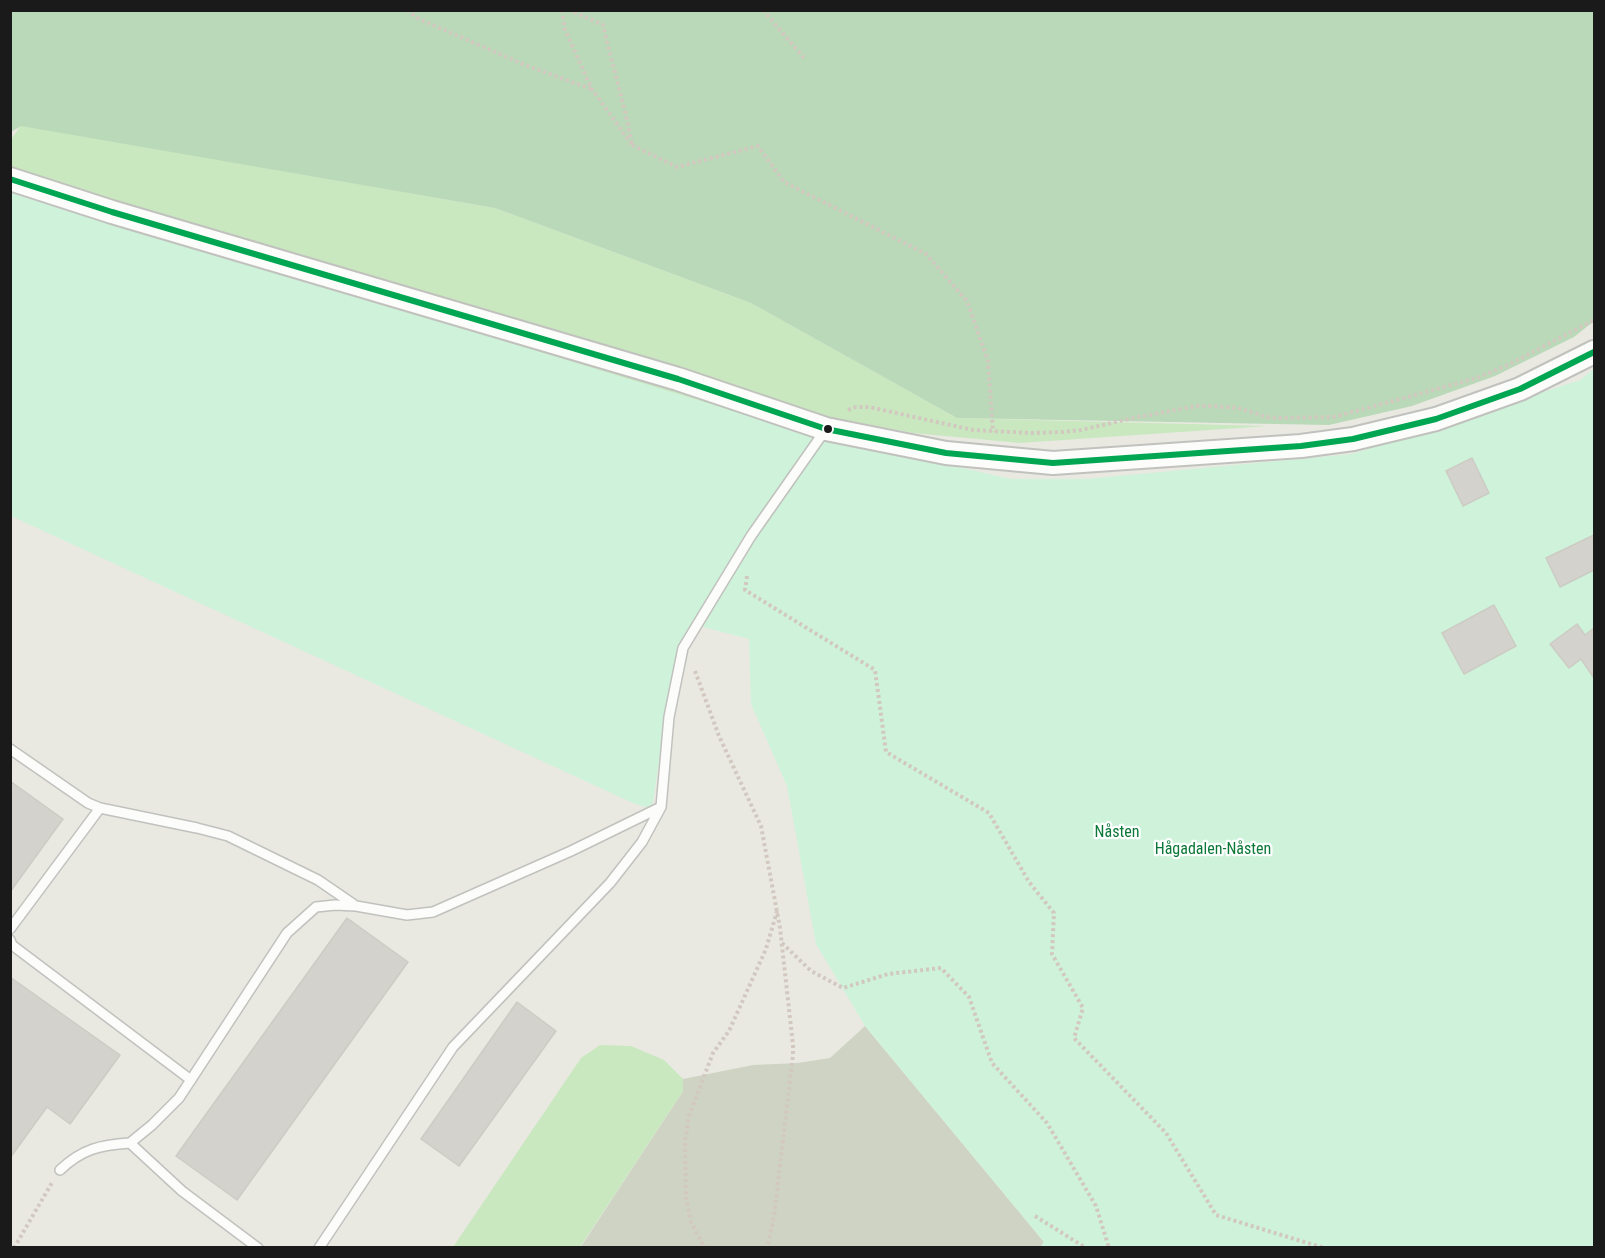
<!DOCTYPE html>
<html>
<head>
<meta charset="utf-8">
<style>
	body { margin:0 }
	#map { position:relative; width:1605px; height:1258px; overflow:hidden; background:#e9e9e2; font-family:"Roboto Condensed",sans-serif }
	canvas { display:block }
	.frame { position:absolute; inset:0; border:12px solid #1a1a1a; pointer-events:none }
</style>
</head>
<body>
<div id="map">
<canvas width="1605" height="1258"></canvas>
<div class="frame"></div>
</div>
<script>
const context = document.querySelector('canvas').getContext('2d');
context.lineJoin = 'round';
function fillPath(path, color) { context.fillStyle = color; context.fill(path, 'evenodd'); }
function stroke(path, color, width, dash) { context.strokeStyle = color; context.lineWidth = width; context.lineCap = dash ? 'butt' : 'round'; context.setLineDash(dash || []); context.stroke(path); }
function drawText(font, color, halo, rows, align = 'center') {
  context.font = font + ' "Roboto Condensed",sans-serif'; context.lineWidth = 4.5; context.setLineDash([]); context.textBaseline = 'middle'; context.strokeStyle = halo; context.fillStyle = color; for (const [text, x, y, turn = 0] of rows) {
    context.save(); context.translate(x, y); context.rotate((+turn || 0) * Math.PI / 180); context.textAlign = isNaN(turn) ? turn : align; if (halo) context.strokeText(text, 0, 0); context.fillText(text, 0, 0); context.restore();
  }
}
const construction = new Path2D(`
	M865,1026L1044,1242L1040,1248H580L683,1091V1079L753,1065L798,1063L830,1058Z`);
const grass = new Path2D(`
	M21,125L495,208L751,303L957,418L1268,426L1020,443L913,433L793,410L776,474L11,342L10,141Z
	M600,1045L631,1046L664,1060L683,1079V1091L580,1247H453L581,1058Z`);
const forest = new Path2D(`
	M10,11H1594V321L1574,337L1495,376L1412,406L1329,425L957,418L751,303L495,208L21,126L11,132Z`);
const park = new Path2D(`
	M11,190L789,428L1011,479H1086L1352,454L1580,380L1594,369V1247H1040L1044,1242L865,1026L816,944L787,786L751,704L749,639L695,625L666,712L653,802L650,808L635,804L11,516Z`);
const building = new Path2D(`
	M1472,458L1489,493L1463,506L1446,471Z
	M1594,535V570L1560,587L1546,558Z
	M1494,605L1516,646L1464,674L1442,633Z
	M1577,624L1585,635L1594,628V678L1581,659L1569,668L1550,644Z
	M10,781L63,819L10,892Z
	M347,918L408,962L237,1200L176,1156Z
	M10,977L120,1055L70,1124L47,1107L10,1158Z
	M517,1002L556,1031L459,1166L421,1139Z`);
const path = new Path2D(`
	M407,10L419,19L525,65L591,89
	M562,10L565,30L592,89L632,145C625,105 612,65 603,25L570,10
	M763,10L804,58
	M632,145L677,167L758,146L784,182L926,254L967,301L988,361L993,432
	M848,410L856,407H869L973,430L1031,433L1063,432L1081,430L1133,418L1197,406H1211L1238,408L1267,417L1279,418L1334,417L1477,378L1510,364L1594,320
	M747,576L745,590L875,670L886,752L989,813L1029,882L1054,913L1052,954L1083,1008L1074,1038L1166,1133L1216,1215L1324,1248
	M695,671L719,736L761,826L780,928L793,1045V1055L774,1217L768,1244L765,1248
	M782,943L811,971L843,988L888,974L941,968L969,997L992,1063L1047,1123L1096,1206L1109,1248
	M1035,1216L1086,1248
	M14,1248L53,1181
	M708,1248L702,1243L691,1222L686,1198L685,1142L689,1116L713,1053L729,1031L766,949L777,911`);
const service = new Path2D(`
	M10,749L88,803L100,808L197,828L228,836L318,880L353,904
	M10,929L100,808
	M10,940L12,945L191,1080
	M60,1170C82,1149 100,1145 130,1143
	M258,1248L182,1191L130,1143L152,1125L179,1098L287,933L316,907L335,905L356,906L407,915L433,912L571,851L661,807
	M319,1248L453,1047L610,883L642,842L661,807L669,717L683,648L751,536L826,429`);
const tertiary = new Path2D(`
	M10,179L112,212L678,379L826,429L946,453L1053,463L1301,446L1353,439L1436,419L1520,389L1594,352`);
const bus1 = new Path2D(`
	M10,179L112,212L678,379L826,429L946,453L1053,463L1301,446L1353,439L1436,419L1520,389L1594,352`);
const markers = [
	[828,429,5,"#1a1a1a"]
];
const parkNames = [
	["Nåsten",1117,833],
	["Hågadalen-Nåsten",1213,850]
];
fillPath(construction, '#cfd3c4');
fillPath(grass, '#c9e8c0');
fillPath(forest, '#bad9b8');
fillPath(park, '#cff2da');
fillPath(building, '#d3d2cd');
stroke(building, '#cccbc4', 1.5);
stroke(service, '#c1c1be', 12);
stroke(tertiary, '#c1c1be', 26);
stroke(path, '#d2c8c0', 4, [3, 3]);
stroke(service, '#fcfcfb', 9);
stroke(tertiary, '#fcfcfb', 22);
stroke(bus1, '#00a651', 6);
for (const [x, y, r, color] of markers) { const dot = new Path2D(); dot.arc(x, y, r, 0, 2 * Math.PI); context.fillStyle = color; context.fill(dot); stroke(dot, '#fff', 2); }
drawText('16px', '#0a7736', '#fff', parkNames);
</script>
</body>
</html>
